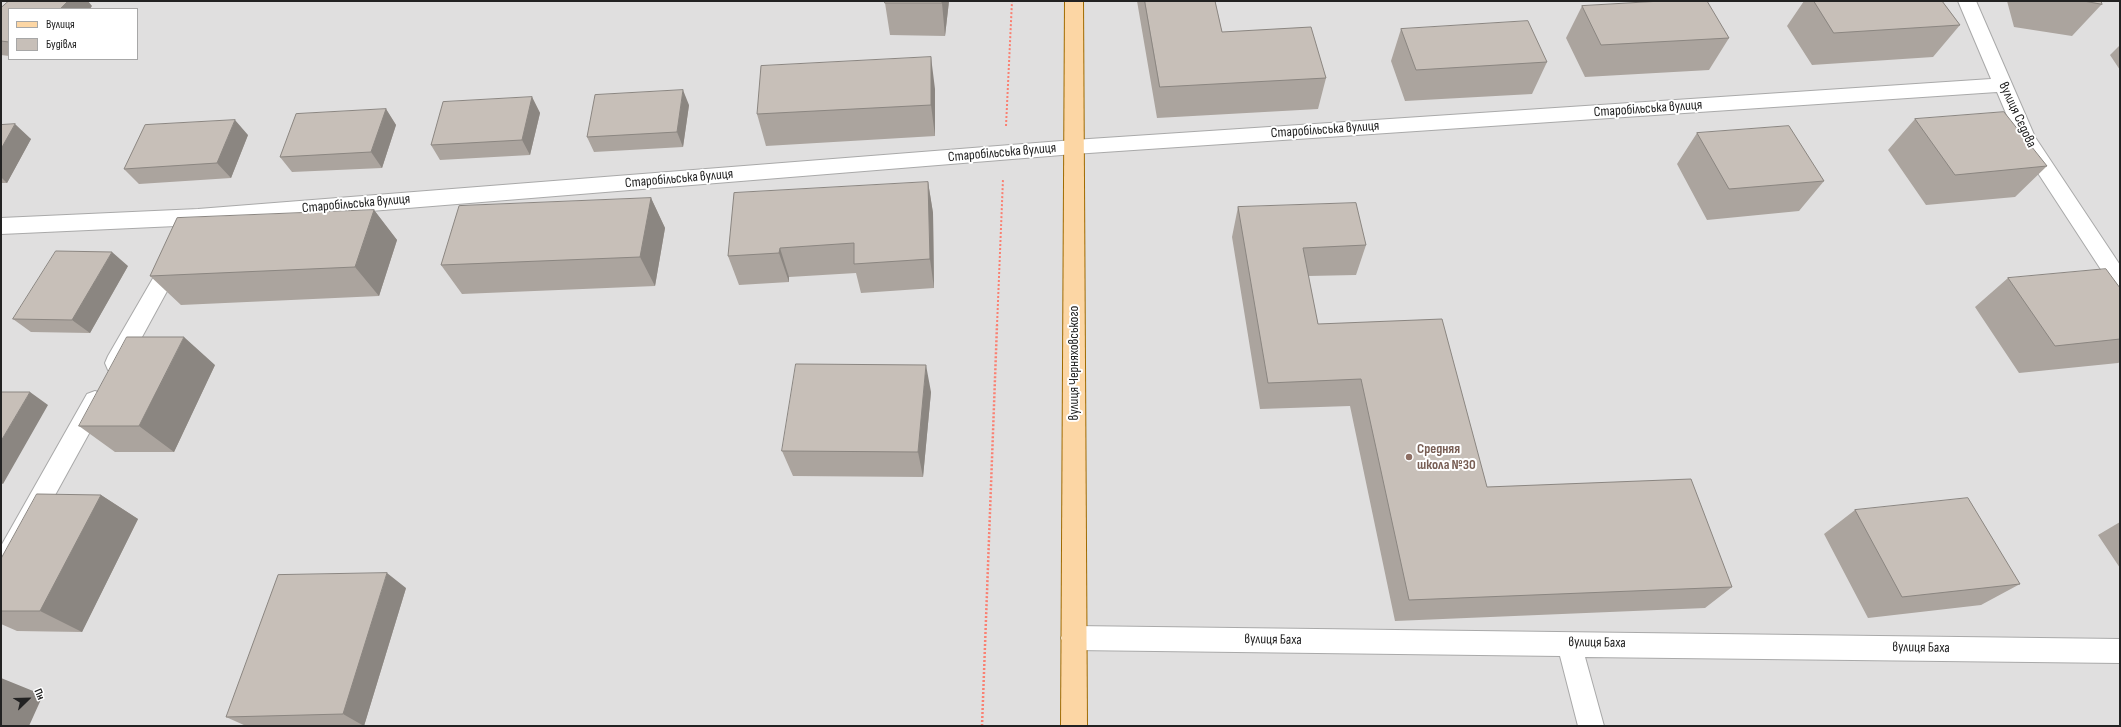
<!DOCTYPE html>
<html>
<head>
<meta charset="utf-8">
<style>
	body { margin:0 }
	#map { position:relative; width:2121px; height:727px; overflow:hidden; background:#f2efe9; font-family:"Sofia Sans Condensed",sans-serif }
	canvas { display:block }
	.frame { position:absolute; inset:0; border:2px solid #222; pointer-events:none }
	.legend { position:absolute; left:8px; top:8px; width:130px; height:52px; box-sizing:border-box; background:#fff; border:1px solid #a7a7a7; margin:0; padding:5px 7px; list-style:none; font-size:12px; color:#222 }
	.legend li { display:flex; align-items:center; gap:8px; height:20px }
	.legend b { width:20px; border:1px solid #a7a7a7 }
	.north { position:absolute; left:8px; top:679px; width:40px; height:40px; -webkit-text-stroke:3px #fff; paint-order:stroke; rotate:67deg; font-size:11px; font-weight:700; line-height:16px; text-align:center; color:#222 }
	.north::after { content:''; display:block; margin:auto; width:14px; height:18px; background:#222; clip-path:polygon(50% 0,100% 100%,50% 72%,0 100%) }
</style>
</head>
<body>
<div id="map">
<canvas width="2121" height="727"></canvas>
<div class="frame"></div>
<ul class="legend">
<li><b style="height:5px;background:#fcd6a4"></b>Вулиця</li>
<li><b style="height:11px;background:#c7bfb8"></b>Будівля</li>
</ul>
<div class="north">Пн</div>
</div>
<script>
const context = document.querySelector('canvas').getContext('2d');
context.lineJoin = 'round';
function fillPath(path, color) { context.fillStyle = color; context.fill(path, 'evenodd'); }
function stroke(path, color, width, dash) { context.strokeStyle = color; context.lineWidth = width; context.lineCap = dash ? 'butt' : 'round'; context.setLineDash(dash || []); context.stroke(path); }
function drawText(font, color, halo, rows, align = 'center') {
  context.font = font + ' "Sofia Sans Condensed",sans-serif'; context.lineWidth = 4; context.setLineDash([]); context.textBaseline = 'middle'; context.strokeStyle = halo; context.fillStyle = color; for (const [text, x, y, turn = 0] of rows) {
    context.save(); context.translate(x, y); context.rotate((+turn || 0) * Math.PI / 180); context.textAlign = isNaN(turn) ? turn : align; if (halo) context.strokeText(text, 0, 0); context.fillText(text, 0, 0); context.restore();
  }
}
const residential = new Path2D(`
	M1,1H2120V726H1ZM9,9H137V59H9Z`);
const pathFar1 = new Path2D(`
	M1006,126L1012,1
	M997,326L1003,179`);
const path = new Path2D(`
	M982,726L997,325`);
const minor = new Path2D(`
	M1958,1H1976L2035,137L2120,265V290L2113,288L2019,144L1997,92L1074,154L198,225L1,234V218L198,209L1074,140L1991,79Z
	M174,252L181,254L184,260L124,370L116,372L108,370L105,363L108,356L167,254Z
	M95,391L103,394L106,401L103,408L10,577L1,580V546L87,394Z
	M1074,626L2120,639V663L1585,657L1604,726H1578L1560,656L1074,650L1065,647L1061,638L1065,629Z`);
const major = new Path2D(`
	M1065,1H1083L1087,726H1061Z`);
const wall = new Path2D(`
	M885,1H949L945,36L890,35L885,3Z
	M1137,1H1215L1222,32L1326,78L1318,109L1157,118Z
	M1804,1H1942L1960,25L1933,57L1812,65L1787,26Z
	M2007,1H2101L2102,4L2072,36L2014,27Z
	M92,6L9,9V56L1,55V8Z
	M1582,6L1729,38L1709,70L1585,77L1566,38Z
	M1401,29L1547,62L1532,94L1405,101L1391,61Z
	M2120,45V70L2110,55Z
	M30,59H41L40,60Z
	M935,89V136L766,146L757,114Z
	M532,97L540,113L530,155L440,160L431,145Z
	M689,105L683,147L594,152L587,137Z
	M386,109L396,125L382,168L292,172L280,157Z
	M1915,119L2047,166L2015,197L1926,205L1888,150Z
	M1,125L31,139L7,183H1Z
	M1697,133L1824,181L1799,211L1707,220L1677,164Z
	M248,135L231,178L139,184L124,169Z
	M928,182L933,213L934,288L861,293L856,273L789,277V282L739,285L728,256Z
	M651,198L665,228L655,286L462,294L441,265Z
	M1238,207L1366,245L1356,275L1308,276L1318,324L1487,487L1732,587L1705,608L1395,621L1350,406L1260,409L1232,237Z
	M374,210L397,240L379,296L181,305L150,276Z
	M128,266L90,333L31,332L13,319Z
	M2008,278L2120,288V362L2118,363L2019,373L1975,307Z
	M215,365L174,452H115L79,426Z
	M931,392L923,477L793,476L782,451Z
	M101,495L138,519L82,632L17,631L1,624V559Z
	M1855,510L2020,584L1981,605L1868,618L1824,534Z
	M2120,522V568L2098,535Z
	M406,588L364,726H246L226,717Z`);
const shadedWall = new Path2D(`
	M68,1H88L92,6L90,9H60Z
	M942,1H949L945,36L942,3Z
	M931,57L935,89V136L931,105Z
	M683,90L689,105L683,147L677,132Z
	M532,97L540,113L530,155L522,140Z
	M386,109L396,125L382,168L371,152Z
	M235,120L248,135L231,178L217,163Z
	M15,124L31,139L7,183L1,177V149Z
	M928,182L933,213L934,288L930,259Z
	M651,198L665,228L655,286L640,257Z
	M374,210L397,240L379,296L355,267Z
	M780,248L789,277V282L779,253Z
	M112,252L128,266L90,333L72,320Z
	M184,337L215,365L174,452L139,426Z
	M926,365L931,392L923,477L918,452Z
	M30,392L48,405L3,484L1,483V441Z
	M101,495L138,519L82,632L40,611Z
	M387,573L406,588L364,726L343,714Z
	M1,678L43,695L29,726H1Z`);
const building = new Path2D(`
	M9,1H68L60,9H9V42L1,41V8Z
	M885,1H942V3H885Z
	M1145,1H1215L1222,32L1311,27L1326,78L1160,87Z
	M1662,1H1707L1729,38L1601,45L1582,6Z
	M1814,1H1942L1960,25L1834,33Z
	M2084,1H2101L2102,4Z
	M1528,21L1547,62L1416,70L1401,29Z
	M931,57V105L757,114L761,66Z
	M683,90L677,132L587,137L595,95Z
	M532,97L522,140L431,145L443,102Z
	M386,109L371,152L280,157L296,114Z
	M2004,112L2047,166L1955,175L1915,119Z
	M235,120L217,163L124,169L145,125Z
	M15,124L1,149V125Z
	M1789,126L1824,181L1729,189L1697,133Z
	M928,182L930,259L854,264V243L780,248L779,253L728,256L734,193Z
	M651,198L640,257L441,265L459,206Z
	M1356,203L1366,245L1303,248L1318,324L1442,319L1487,487L1691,479L1732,587L1409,600L1361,379L1268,383L1238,207Z
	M374,210L355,267L150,276L177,218Z
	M56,251L112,252L72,320L13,319Z
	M2106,269L2120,288V339L2055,346L2008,278Z
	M127,337H184L139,426H79Z
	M796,364L926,365L918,452L782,451Z
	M1,392H30L1,441Z
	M37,494L101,495L40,611H1V559Z
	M1968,498L2020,584L1902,597L1855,510Z
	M387,573L343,714L226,717L278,575Z`);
const markers = [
	[1409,457,4,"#8d6e63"]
];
const streetNames = [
	["Старобільська вулиця",1648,109,-4],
	["вулиця Сєдова",2017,115,65],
	["Старобільська вулиця",1325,130,-4],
	["Старобільська вулиця",1002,153,-5],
	["Старобільська вулиця",679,179,-5],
	["Старобільська вулиця",356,204,-5],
	["вулиця Черняховського",1074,363,-90],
	["вулиця Баха",1273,640,1],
	["вулиця Баха",1597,643,1],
	["вулиця Баха",1921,648,1]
];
const educationNames = [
	["Средняя",1417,449],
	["школа №30",1417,465]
];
fillPath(residential, '#e0dfdf');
stroke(minor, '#a9a9a9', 2);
stroke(major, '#a06b00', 2);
stroke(pathFar1, '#fa8072', 2, [2, 2]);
stroke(path, '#fa8072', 2.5, [2, 2]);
fillPath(minor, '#fff');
fillPath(major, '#fcd6a4');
fillPath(wall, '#aba49e');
fillPath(shadedWall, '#8b8681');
fillPath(building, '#c7bfb8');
stroke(building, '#8b8681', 1);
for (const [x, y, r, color] of markers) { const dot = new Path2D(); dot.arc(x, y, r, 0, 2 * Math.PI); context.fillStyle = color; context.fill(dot); stroke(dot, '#fff', 1.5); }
drawText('14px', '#222', '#fff', streetNames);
drawText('bold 14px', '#785e54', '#fff', educationNames, 'left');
</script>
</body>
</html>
